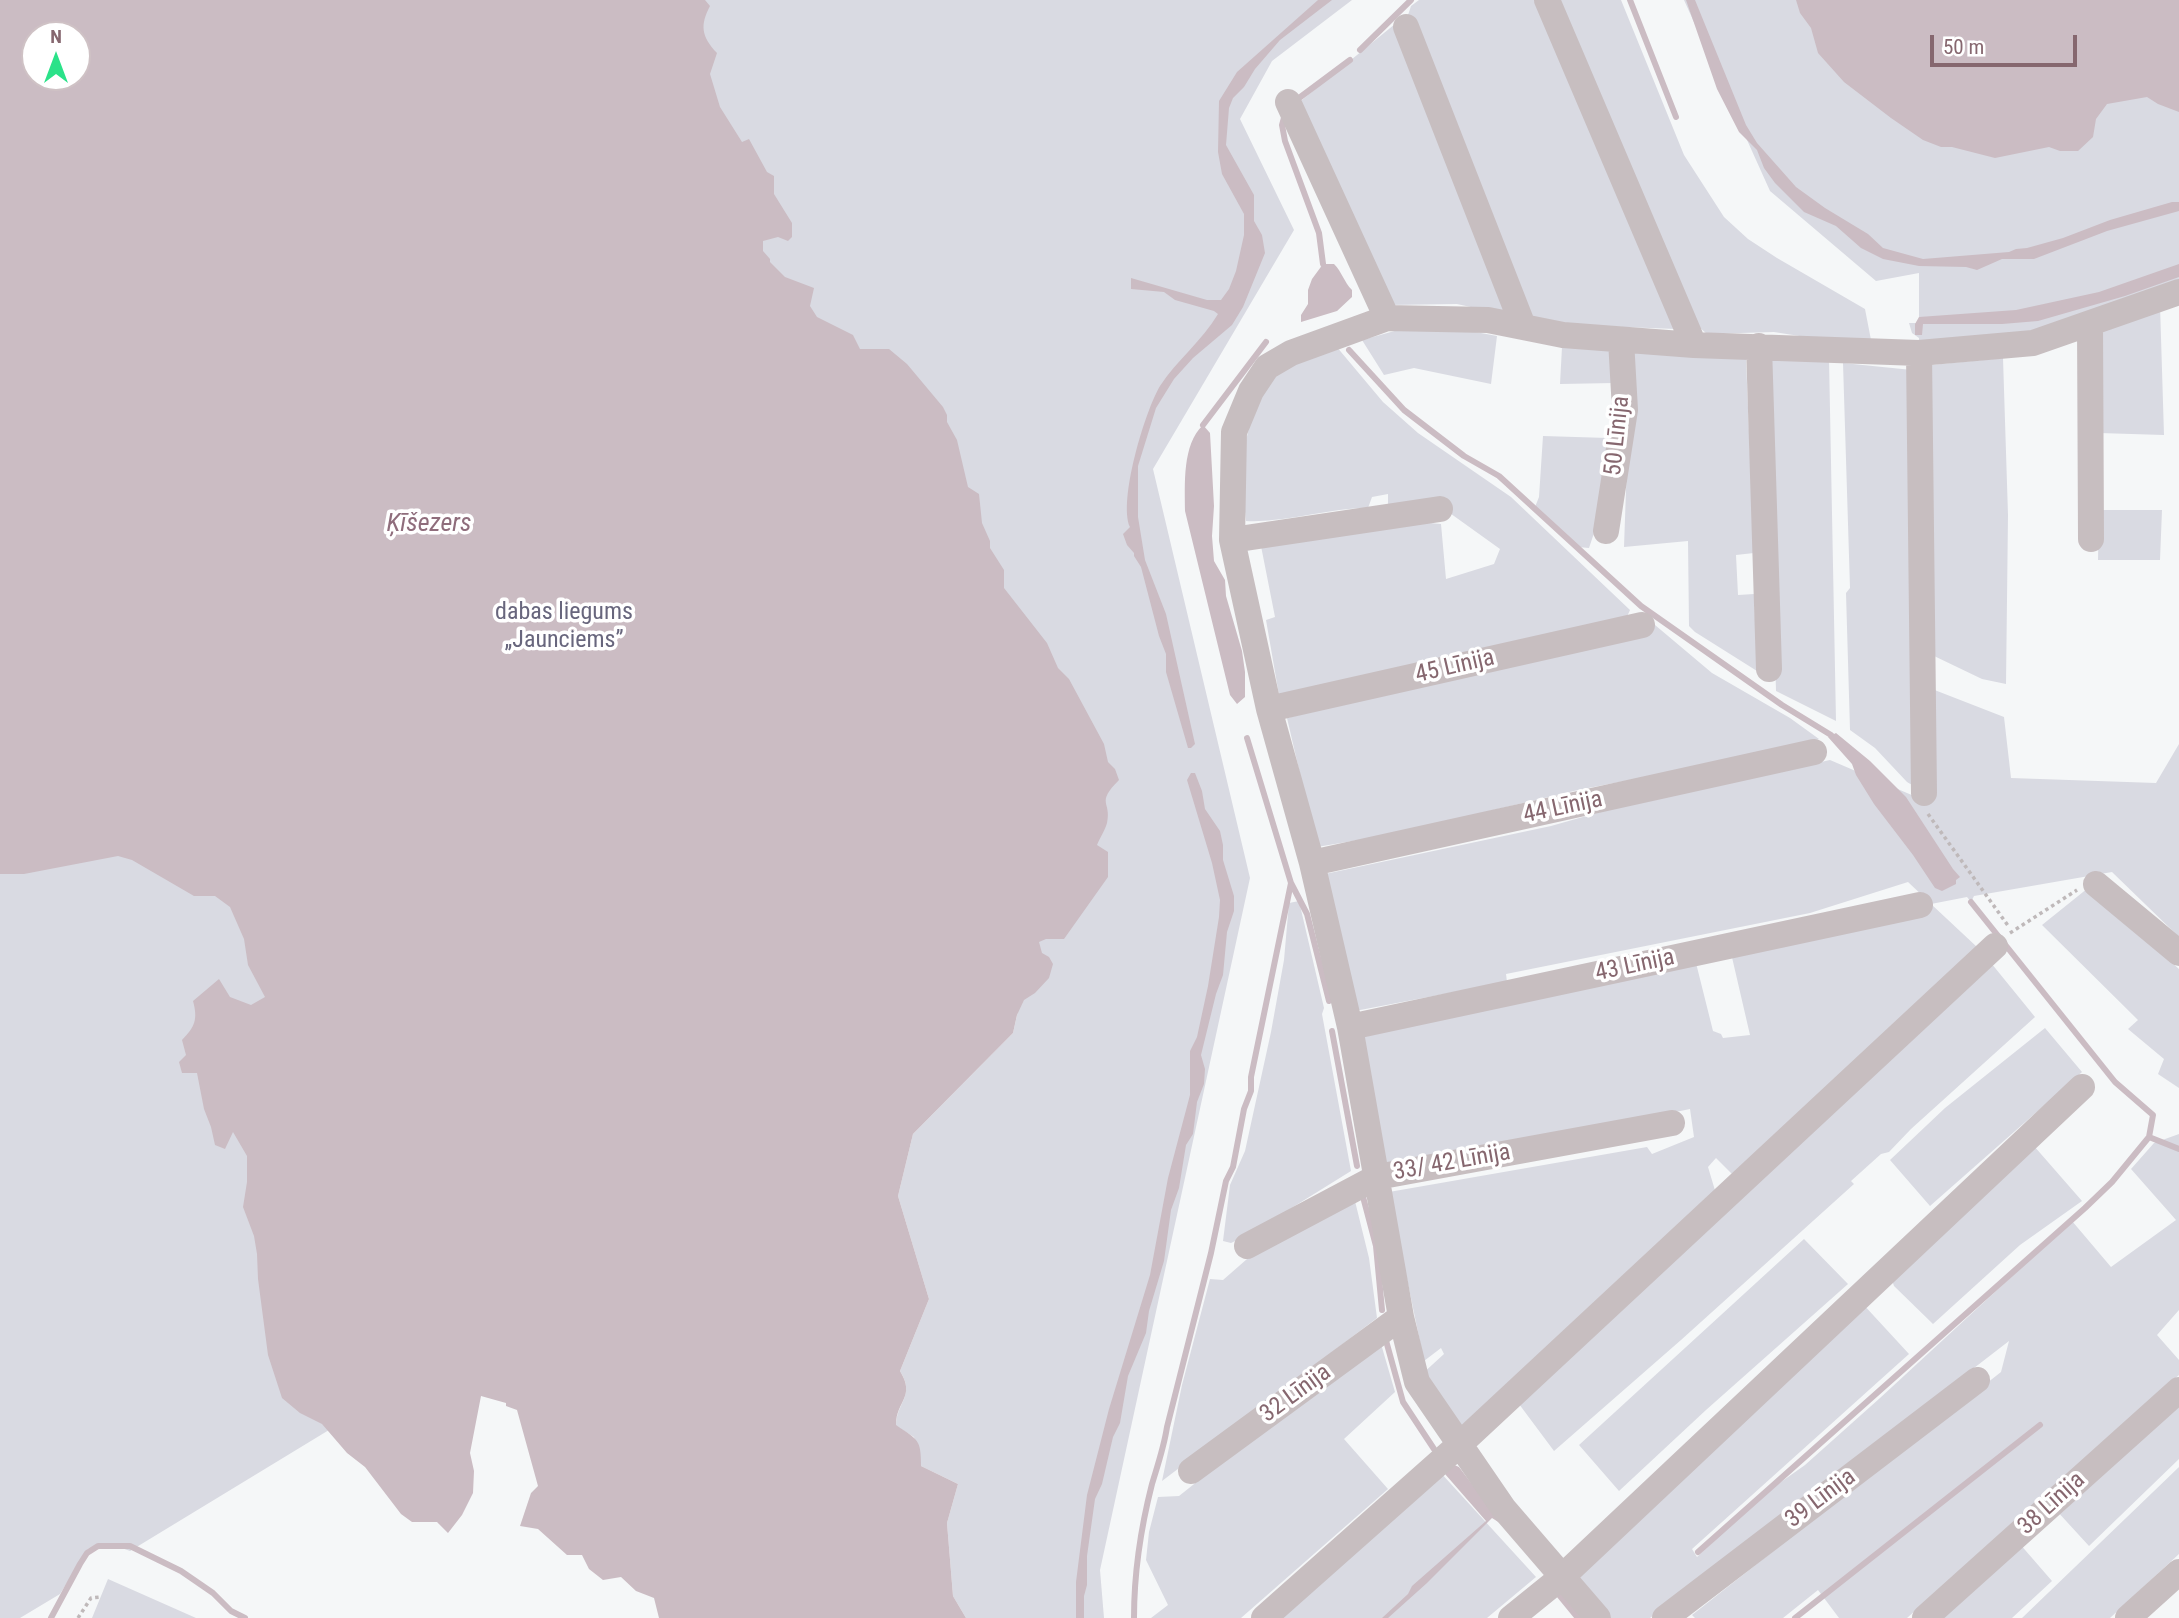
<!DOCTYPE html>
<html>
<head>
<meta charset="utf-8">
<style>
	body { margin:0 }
	#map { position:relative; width:2179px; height:1618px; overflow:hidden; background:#f5f7f8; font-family:"Roboto Condensed",sans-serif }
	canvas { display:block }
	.north { position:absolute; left:21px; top:21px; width:70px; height:70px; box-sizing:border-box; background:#fff; border:2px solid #cfc2c5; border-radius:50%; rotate:0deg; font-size:19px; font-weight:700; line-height:28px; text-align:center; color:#86676f }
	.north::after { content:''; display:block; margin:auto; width:24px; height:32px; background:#2be289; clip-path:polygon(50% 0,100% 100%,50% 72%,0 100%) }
	.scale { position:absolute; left:1930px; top:35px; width:147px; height:32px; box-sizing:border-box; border:4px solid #86676f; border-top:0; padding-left:9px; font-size:21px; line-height:24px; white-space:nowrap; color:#86676f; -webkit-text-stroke:5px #fff; paint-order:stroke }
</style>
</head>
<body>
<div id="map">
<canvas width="2179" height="1618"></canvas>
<div class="north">N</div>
<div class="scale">50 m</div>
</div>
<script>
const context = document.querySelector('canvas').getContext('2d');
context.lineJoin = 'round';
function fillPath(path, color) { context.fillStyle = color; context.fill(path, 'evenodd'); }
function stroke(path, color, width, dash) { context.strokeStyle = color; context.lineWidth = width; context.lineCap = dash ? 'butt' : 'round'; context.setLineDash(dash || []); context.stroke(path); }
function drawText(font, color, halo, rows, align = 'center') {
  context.font = font + ' "Roboto Condensed",sans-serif'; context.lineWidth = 7; context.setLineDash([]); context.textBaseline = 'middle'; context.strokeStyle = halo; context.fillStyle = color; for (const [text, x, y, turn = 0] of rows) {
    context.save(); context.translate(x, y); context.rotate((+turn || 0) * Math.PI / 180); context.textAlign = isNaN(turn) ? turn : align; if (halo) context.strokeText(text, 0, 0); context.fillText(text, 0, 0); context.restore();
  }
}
const green = new Path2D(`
	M0,0H1352L1272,61L1240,119L1294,230L1153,469L1250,878L1100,1570L1104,1618H966L953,1596L947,1523L958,1484L921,1466L914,1437L896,1426C896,1402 916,1396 900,1371L929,1299L898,1196L913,1134L1013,1033L1018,1011L130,1551L108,1543L88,1549L60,1594L20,1618H0ZM35,35H77V77H35Z
	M1419,0H1534L1676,329L1543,324L1532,318L1408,15L1411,6Z
	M1551,0H1621L1684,155L1724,217L1748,239L1777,258L1865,309L1871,340L1806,337L1774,332L1707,334L1698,326Z
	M1684,0H2179V288L2055,336L1919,347V338L1912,333L1909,323H1919V273L1876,281L1770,191Z
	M1395,24L1507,315L1457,304L1387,305L1297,104Z
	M2160,305L2164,435L2099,433V330Z
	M1420,324L1438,325L1497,336L1491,384L1414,368L1384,375L1362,340Z
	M1336,346L1383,402L1418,433L1511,497L1630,610L1625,621L1279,695L1266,620L1275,617L1261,546L1406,521L1441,524L1446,579L1494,564L1500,549L1447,511L1388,505V494L1372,497L1368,508C1327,508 1287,523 1246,521L1240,465L1258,391L1282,367Z
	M1562,347L1613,350L1614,383L1560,384Z
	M1631,348L1746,359L1754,553L1736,555L1738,595L1754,594L1757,671L1695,632L1689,626L1688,541L1624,547Z
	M1767,358H1829L1836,721L1776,691Z
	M2003,358L2008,515L2006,684L1982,679L1932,655L1931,365Z
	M1843,363L1912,370L1917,788L1907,782L1875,748L1850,730L1846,593L1850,588Z
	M1543,436L1608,438L1606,497L1589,548L1578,547L1535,507L1539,497Z
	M2099,510H2162L2160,560H2098Z
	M1655,625L1712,673L1790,718L1819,739L1749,757L1578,790L1388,835L1317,847L1287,718Z
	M1932,689L2004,717L2011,778L2156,783L2179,744V937L2112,872L1974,896L1971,902L1967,897L1931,904L1977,947L1734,1176L1716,1158L1708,1167L1717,1197L1461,1426L1421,1375L1444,1354L1441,1348L1424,1361L1389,1192L1647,1147L1652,1154L1694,1137L1690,1109L1386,1172L1357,1033L1695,959L1713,1031L1721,1034L1723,1038L1750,1035L1731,953L1925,898L1908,882L1810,913L1506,974L1507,982L1355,1011L1325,874L1551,826L1611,809L1830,760L1928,802Z
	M2088,888L2179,969V1088L2158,1074L2164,1059L2128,1029L2138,1020L2042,925Z
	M1299,901L1324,1008L1322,1014L1351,1171L1248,1235L1231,1243L1223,1241L1230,1185L1245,1151L1271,1032L1284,960L1289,903Z
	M1987,958L2035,1017L1911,1129L1889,1152L1881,1154L1851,1181L1854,1184L1681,1340L1554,1451L1519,1404Z
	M2045,1028L2082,1072L1930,1206L1890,1160L1945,1108Z
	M2179,1134V1310L2157,1335L2179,1360V1375L1907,1618H1839L1818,1590L1783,1618H1695L1692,1615L2001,1372L2009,1341L1650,1618H1608L1572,1573L1862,1303L1909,1354L1692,1549L1697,1557L1764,1494L1805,1465L1880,1398L2072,1221L2111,1267L2176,1220L2131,1169L2154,1143Z
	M2034,1146L2082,1201L2020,1245L1933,1324L1894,1286L1890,1274Z
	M1353,1193L1369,1258L1377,1318L1162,1481L1182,1385L1210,1279L1223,1280L1255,1252Z
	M1804,1239L1848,1284L1706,1410L1619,1491L1579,1445Z
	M1379,1337L1395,1392L1344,1439L1388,1489L1241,1618H1151L1168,1605L1146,1560L1149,1532L1158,1497L1179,1496Z
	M2179,1398V1459L2089,1546L2056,1510Z
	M2179,1467V1554L2110,1618H2022Z
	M1440,1472L1536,1577L1487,1618H1275Z
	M2019,1543L2052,1581L2012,1618H1935Z
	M108,1579L196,1618H92Z`);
const water = new Path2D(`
	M0,0H705L710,6C700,25 701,36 717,53L710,74L720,107L742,142L749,139L767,172L774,176V194L792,223V237L788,241L778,237L763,241V251L770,259V262L785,277L814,288L810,306L817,317L853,335L860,349H889L907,364L943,407L947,415V422L957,440L968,487L979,494L982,523L990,541V548L1004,570V588L1047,643L1058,668L1069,679L1104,744L1108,762L1115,769L1119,780C1095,804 1112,801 1107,823C1105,830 1100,838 1097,845L1108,852V877L1064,939H1046L1039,942L1042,953L1049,957L1053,964L1049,978L1035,993L1024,1000L1017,1015L1013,1033L913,1134L898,1196L929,1299L900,1371C916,1397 896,1401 896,1425C918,1440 921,1439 921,1466L958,1484L947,1523L953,1596L966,1618H659L654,1598L636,1591L621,1577L603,1580L589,1569L582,1555H567L538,1529L520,1526L531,1493L538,1486L517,1410L506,1406V1403L481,1396L470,1453L474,1471L473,1493L462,1515L448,1533L437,1522H412L401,1514L365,1467L347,1453L322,1424L300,1413L282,1398L268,1355L258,1279L257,1254L254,1236L243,1207L247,1182V1156L233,1132L225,1149L215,1145L211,1127L204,1109L197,1073H182L179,1062L186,1055L182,1040C195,1027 198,1019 193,1001L219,979L230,997L251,1005L265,997L248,965L244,939L230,907L215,896H194L132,860L118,856L24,874H0ZM35,35H77V77H35Z
	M1318,0H1332L1280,40L1255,69L1244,87L1233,98L1229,108L1226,145L1254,195V221L1262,235L1265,253L1243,307L1232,325L1193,358L1174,379L1156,408L1138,466V517L1145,560L1166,614L1195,744L1191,748H1188L1166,672V654L1159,636L1141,567L1134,556V553L1127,545L1123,534L1130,527C1118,501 1145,411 1160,386C1177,360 1202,341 1218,314L1214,311L1175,300L1164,292L1131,289V278L1207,300H1221L1229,289L1236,271L1244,235V214L1222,174L1218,152L1219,101L1237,72Z
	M1686,0H1695L1746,125L1757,143L1796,187L1825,208L1868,234L1883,248L1923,259L2009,252L2016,249L2027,248L2063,238L2110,220L2172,202H2179V211L2107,231L2034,259H2002L1977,270L1966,267L1919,266L1883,259L1861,248L1836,226L1804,212L1775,183L1764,168L1757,150L1739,132L1717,89Z
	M1796,0H2179V112L2158,104L2147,97L2107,104L2096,119L2093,137L2078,151H2060L2049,147L1995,158L1952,147H1941L1923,140L1891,118L1844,82L1818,53L1811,28L1800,13Z
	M1323,264H1334C1342,272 1344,282 1352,290V297L1337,311L1301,322V315L1308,304V290L1312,279Z
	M2179,264V277L2125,296L2038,321L2002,324H1923L1922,335H1915V324L1919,317L2016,310L2099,292Z
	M1203,425L1210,433L1214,506L1212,536L1214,561L1225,580L1226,596L1242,651L1245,672V697L1237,704L1230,695L1185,511C1185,484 1182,445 1203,425Z
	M1836,733L1870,761L1906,797L1953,869L1960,877L1956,880V884L1942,891L1935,888L1913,855L1874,804L1856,775L1852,764L1828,737Z
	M1191,773H1195L1202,791L1205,809L1220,831L1223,845V860L1234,896V911L1227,932L1223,975L1216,994L1201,1055L1205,1069L1204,1084L1197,1102L1193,1134L1186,1145L1179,1188L1171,1210L1164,1261L1149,1311L1146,1333L1128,1376L1120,1423L1113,1437L1102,1484L1095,1499L1087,1556V1585L1084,1596V1618H1076V1582L1087,1495L1109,1409L1150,1275L1168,1178L1190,1095V1051L1197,1037L1208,986L1219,917L1220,900L1212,863L1187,780Z
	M1452,1464L1459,1467L1503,1525L1492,1518L1427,1583L1388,1618H1382L1408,1594L1412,1586L1486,1521L1445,1474Z`);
const stream = new Path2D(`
	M1630,0L1676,117
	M1360,50L1411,0
	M1295,101L1350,60
	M1285,114L1282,125L1285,141L1319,233L1323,264
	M1349,350L1404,410L1464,456L1499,476L1641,606L1782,705L1831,735
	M1203,425L1266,342
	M1291,883L1307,914L1329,1001
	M1332,1031L1357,1166
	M2149,1137L2179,1149
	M1362,1193L1376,1246L1382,1310
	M1385,1337L1403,1402L1434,1449
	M1698,1552L2085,1208L2112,1182L2149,1137L2153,1115L2115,1082L1971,902
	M1556,1591L1578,1618
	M51,1618L80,1564L87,1553L98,1546H130L181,1571L213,1593L231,1611L245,1618
	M1134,1618C1134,1574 1141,1527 1152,1484C1158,1464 1164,1447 1167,1427L1211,1253L1226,1181L1233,1167L1244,1109L1251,1091V1077L1291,883L1247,738
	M1795,1618L2040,1425`);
const path = new Path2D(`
	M1928,814L2009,927
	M2010,933L2077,890
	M78,1618L91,1598L101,1597`);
const minor = new Path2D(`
	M1547,0L1694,345
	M1406,27L1523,326
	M1288,102L1387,318
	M2090,324L2091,539
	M1759,346L1769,669
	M1919,353L1924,793
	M1606,531L1625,410L1621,340
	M1232,540L1440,509
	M1269,709L1642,625
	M1312,863L1814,752
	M2096,884L2179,953
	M1350,1027L1920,905
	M1247,1246L1377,1177L1672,1123
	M1191,1471L1401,1317
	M1264,1618L1459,1445L1995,946
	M1511,1618L1563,1576L2082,1087
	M1598,1618L1504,1509L1417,1382L1401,1317L1350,1027L1312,863L1269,709L1232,540L1234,432L1251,391L1267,367L1291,353L1387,318L1488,320L1563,335L1694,345L1919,353L2033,343L2179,292
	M1665,1618L1977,1380
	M1925,1618L2179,1390
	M2128,1618L2179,1572`);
const streetNames = [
	["50 Līnija",1618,436,-84],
	["45 Līnija",1455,667,-13],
	["44 Līnija",1563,808,-12],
	["43 Līnija",1635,966,-12],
	["33/ 42 Līnija",1452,1163,-10],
	["32 Līnija",1296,1394,-36],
	["39 Līnija",1821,1499,-37],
	["38 Līnija",2052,1504,-42]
];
const parkNames = [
	["dabas liegums",564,613],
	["„Jaunciems”",564,641]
];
const waterNames = [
	["Ķīšezers",429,524]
];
fillPath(green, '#d9dae2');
fillPath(water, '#cbbcc3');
stroke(stream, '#cbbcc3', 6);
stroke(path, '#bfb9ba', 3.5, [3.5, 3.5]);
stroke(minor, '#c7bec0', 26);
drawText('24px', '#86676f', '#fff', streetNames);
drawText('24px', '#68667d', '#fff', parkNames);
drawText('italic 26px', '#8f6d7c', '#fff', waterNames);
</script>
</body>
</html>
